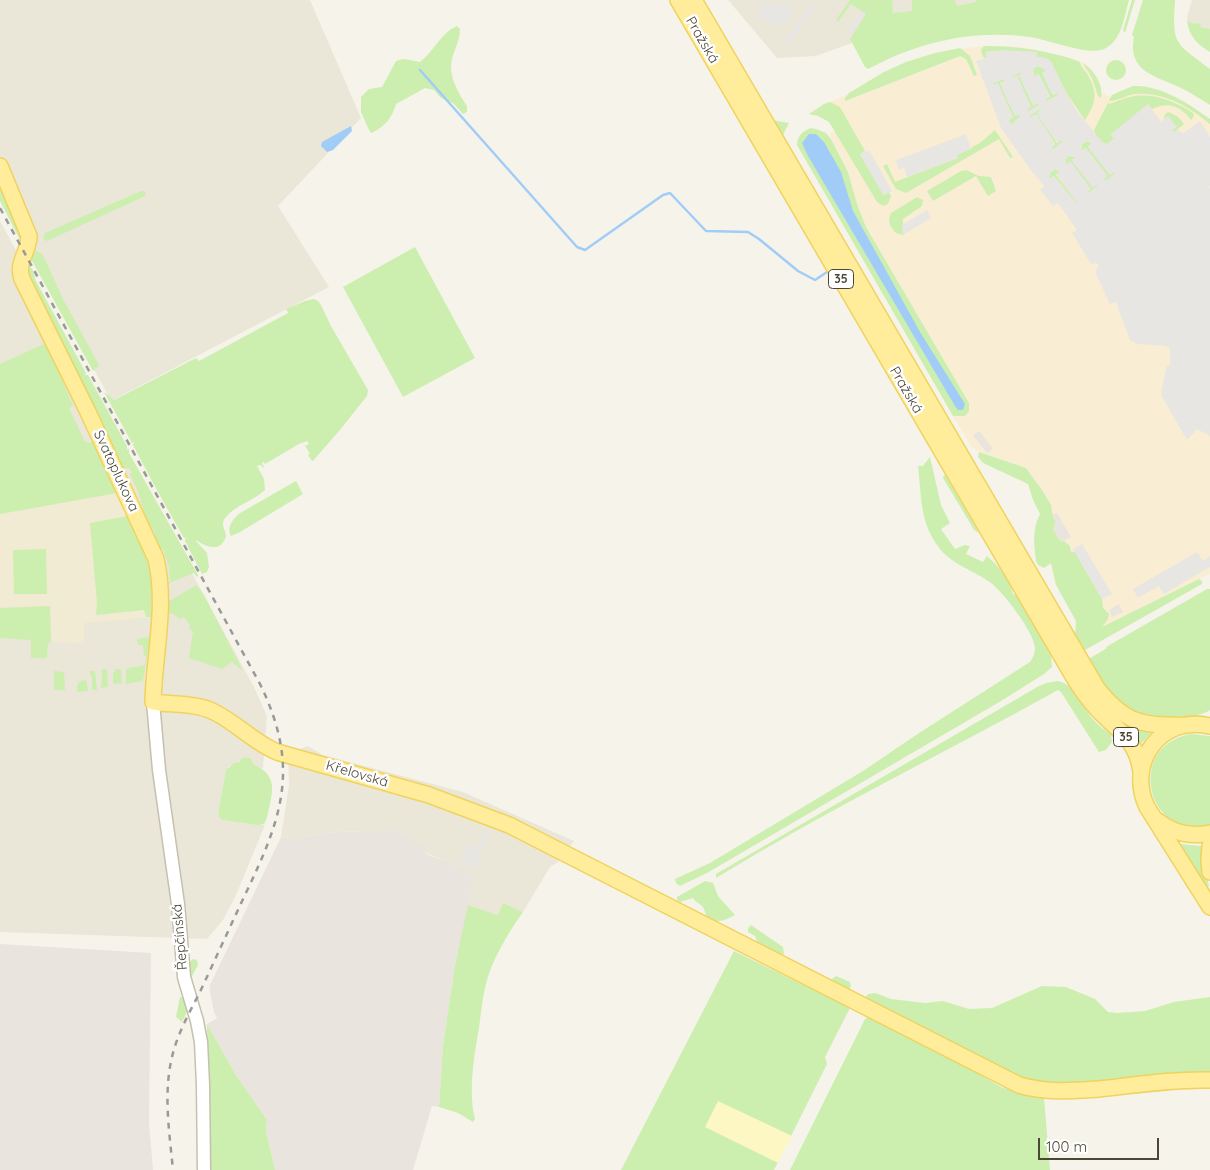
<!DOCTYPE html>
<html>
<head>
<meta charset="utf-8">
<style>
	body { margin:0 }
	#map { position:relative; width:1210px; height:1170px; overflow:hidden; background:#f6f4ea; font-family:Quicksand,sans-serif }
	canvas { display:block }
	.scale { position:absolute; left:1038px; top:1138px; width:121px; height:22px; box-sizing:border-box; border:2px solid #4c4637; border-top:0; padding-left:6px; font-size:15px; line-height:18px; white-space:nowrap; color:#4c4637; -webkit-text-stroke:4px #fff; paint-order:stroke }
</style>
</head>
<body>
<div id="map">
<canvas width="1210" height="1170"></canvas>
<div class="scale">100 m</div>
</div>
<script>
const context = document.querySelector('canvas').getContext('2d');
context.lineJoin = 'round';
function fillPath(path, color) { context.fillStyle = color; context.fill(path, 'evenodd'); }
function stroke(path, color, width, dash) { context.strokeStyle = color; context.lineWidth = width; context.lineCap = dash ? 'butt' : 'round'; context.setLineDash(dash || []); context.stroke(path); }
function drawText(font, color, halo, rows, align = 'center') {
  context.font = font + ' Quicksand,sans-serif'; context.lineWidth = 5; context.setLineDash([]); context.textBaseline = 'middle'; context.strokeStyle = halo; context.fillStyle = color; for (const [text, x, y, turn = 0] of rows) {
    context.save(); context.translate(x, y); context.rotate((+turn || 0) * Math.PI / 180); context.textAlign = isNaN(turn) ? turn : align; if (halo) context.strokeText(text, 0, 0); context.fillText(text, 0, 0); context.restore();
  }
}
const residential = new Path2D(`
	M0,0H310L361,118L278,206L329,287L111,401L0,195Z
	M728,0H1106L1098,16L852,43L816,56L777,58Z
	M1192,0H1210V51L1188,25L1187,17Z
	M0,221L254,687L267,716L263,769L252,764L251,758H241L240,762L229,766L226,771L218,813L243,823L265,825L236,895L223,920L207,939L0,932Z
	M308,746L323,755L463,792L574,841L558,862L550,867L523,912L503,903L499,915L468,906L446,861L426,853L423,847L364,831L336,832L291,839L281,837L289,785L288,753Z`);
const commercial = new Path2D(`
	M983,46L1021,47L1068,57L1084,63L1102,93L1110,97L1117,92L1133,86H1145L1173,96L1210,119V574L1100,628L1056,585L1047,547L1051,505L1042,490L1026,468L977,451L971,446L953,416H965L969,403L866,227L857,204L848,172L829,134L835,130L821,106L848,94L878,76L917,58L942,51Z`);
const industrial = new Path2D(`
	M979,431L993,449L987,453L973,435Z
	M1057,513L1071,537L1061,542L1053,530L1056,522L1053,515Z
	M1119,604L1123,612L1112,617L1109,610Z
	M396,830L424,847L426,854L446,861L475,877L455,965L443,1045L439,1107L432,1106L413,1170H275L266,1131L267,1120L236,1075L207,1024L217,1018L214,1012L210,992V985L281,837L290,839L336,832Z
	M0,944L151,953L149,1122L153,1170H0Z`);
const education = new Path2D(`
	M117,493L148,563L152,586L151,617L84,623V643L51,642L50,607L0,608V514Z`);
const green = new Path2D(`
	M850,0H892L893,13L912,11V0H955L957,6L976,2V0H1129C1124,17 1122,41 1104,49C1088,56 1050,40 1030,37C973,29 918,42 868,69L865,67L850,39L866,14L851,4L838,22L836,20Z
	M1132,0H1135L1125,33L1123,30Z
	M1143,0H1175C1172,46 1175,42 1210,69V105C1200,99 1190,92 1179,87C1155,76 1127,71 1134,37L1132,35Z
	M1187,21L1195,24V23L1201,24L1200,27L1210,29V52C1197,44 1189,36 1187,21Z
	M457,26L460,29C460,40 455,48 452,59C448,76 458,92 467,106V112L463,114L453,103L441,98L434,90L425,88L396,104C392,118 385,126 372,133L370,132L361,112V97L369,89L382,87L396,61L404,59L420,62C434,51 441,33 457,26Z
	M984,46C1017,46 1048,50 1080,62C1080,67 1085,70 1088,75C1098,94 1096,103 1085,120L1067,94L1051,62L1046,58L1037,57V52L992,51L986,52V58L983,57L981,50Z
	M960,48L970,56L977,75L974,76L966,59L960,56L845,101V98L849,93L884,72L906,62L935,53Z
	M1106 70a10 10 0 1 1 20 0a10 10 0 1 1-20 0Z
	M1083,63C1094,70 1104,85 1101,98L1098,96L1092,78Z
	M1037,66L1042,67L1046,71L1042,73L1053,95L1057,93L1058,95L1047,101L1045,99L1050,96L1039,75L1034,76L1033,71L1034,68Z
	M1019,73H1023L1019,75L1033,105L1038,103L1039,105L1028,112L1027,109L1031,107L1017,76L1012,77L1011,75Z
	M1004,78L1005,81L1000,83L1015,116L1020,114L1021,116L1011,125L1008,120L1013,117L998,84L993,85L992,83Z
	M1133,86C1161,85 1188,103 1210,119V124C1190,107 1163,91 1135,94C1126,95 1118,101 1109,101L1108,104C1115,103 1122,98 1130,97C1151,92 1175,101 1193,113L1194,116L1191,120C1181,106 1167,101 1152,109L1148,104L1111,135L1114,139L1107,144C1100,143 1096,137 1094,130L1112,95Z
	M830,102L840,107L865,151L860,154L884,195L889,192L891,196L888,204L883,206L877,202L829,122L818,116L809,114L824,104Z
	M1041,109L1042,110L1037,113L1057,143L1062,140L1063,141L1053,150L1051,148L1055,144L1036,114L1031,117L1030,115Z
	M1169,112L1178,117L1184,124L1174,132L1172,130L1176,127L1169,117L1164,119L1165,114Z
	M772,120L789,123L782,137Z
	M811,128L816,129L826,133L831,139L848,172L857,204L866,227L969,403V411L965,416H953L797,145C797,136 803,131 811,128Z
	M995,130L1013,157L1010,158L999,139L906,193L896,189L883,166L887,164L895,182L958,158L957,155L971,149L972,147L980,143Z
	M1087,141L1092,143L1088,147L1110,175L1114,172L1115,174L1105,181L1086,148L1081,151L1082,144Z
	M1069,156L1075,157L1072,160L1093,187L1097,184L1098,186L1088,193L1087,192L1091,189L1070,162L1066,165C1064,161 1066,158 1069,156Z
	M1054,169L1060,171L1056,175L1077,202L1076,203L1054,176L1050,179L1049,177L1050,173Z
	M966,170L979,176L991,177L996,191L988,196L976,176L933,201L927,191L961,171Z
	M0,178L21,234L20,240L0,201Z
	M141,191H144L146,194L143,197L47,241L43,239L45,233Z
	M917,197L923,200L922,206L903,219V235L896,233C890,227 887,220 891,213Z
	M415,247L475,358L403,397L343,287Z
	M37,251L43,255L63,299L98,363L99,366L93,371L31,259L32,254Z
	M28,264L33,270L36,281L86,373L85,375H88L127,446V451L128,448L129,450V453L198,575L197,578L194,573L167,584L166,582H170L169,567L163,549L159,550L154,536L155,533L146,518L138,492L130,474L132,473L129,468L124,469L119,463L27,273Z
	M314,299L318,301L321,305L331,326L368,390L367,396L339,431L313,461H312L308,455L310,454L305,446L309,444L307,441L299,444L265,464L264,462L262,463L264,467L263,468L261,465L257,466L264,479L265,490C253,501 236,505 226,517C218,525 229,532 225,539C219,553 204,546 196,540V541L207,553L209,567L207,572L202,574L185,541V539H189L184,538C166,507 149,476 133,445L134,442L132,443L104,392L114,400L196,358L199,361L288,313L286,309L305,301Z
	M46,343L73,406L69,408L85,442L94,443L117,493L0,514V364Z
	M979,452L1026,468L1042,490L1051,505L1053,517L1056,522L1053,530L1061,542L1064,541L1070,546L1071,552H1075L1102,599L1103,608L1109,614L1108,619L1102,627L1199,579L1202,581V584L1085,650L1081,648L1075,637L1076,621L1056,585L1051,563L1044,568L1038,565L1036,561C1034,545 1032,529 1040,514L1033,500L1028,484L983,463L978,457Z
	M930,457L941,505L950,523L941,529L955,549L965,545L970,546L966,554L983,562L987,556C999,566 1009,579 1013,594L1018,596L1051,656L1052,667L1044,674L1001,701L707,873L680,886L676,883L675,879L710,863L863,771L919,733L1030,662C1033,658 1035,653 1035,648C1034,632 1003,592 991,583C975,571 953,565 940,549C919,522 922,498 918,466H923Z
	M944,475L946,476L979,533L974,530L970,523L943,478Z
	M296,481L303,494L240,532L231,536C226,527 233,519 240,513Z
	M128,516L148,563L152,586L151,617H146L144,610L96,615L97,603L90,523Z
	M46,549L47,594H14L13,550Z
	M196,585L204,595L243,671L232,662L222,669L189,658L193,631L189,629L190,625L184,617L180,619L173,614L166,613V603Z
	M1207,589H1210V710C1201,716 1194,715 1184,716C1128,724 1116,702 1087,660L1107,648L1106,647Z
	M50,606L51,642L48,643L47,658H31V640L0,638V608Z
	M150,637L143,681L126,684V671L128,668L142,666L145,664L146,656H144L143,645H138L137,639Z
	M102,669H107L108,687L101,688Z
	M115,669H121L122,683L113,684V672H115Z
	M54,671L64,672L65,690H54Z
	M89,671H95L97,690H92V678Z
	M86,680L88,691L77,692V686L80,681Z
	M1058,681C1075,685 1081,702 1090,716C1095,723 1104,729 1111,735L1112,742L1106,750L1099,752L1061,692L1058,690C944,753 827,810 716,878V874L1039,686L1046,683Z
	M1116,717L1135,728L1151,733L1140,745Z
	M1191,734L1210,736V825C1146,842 1125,745 1191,734Z
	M241,758H251L253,764C272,773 275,783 270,804C268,811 268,818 264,824L258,825L223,820L220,818L218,813L226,770L234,763L240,762Z
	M1180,844L1201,846L1203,862L1209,886L1206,888L1179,846Z
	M705,881L713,883L718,896L735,915C728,919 716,925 708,918C705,915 705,909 702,906C699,903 695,902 693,898L680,902L677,900V897Z
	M503,903L523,912C512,927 502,944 494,961C484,982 482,1005 479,1028C474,1057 468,1090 475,1119L473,1122L458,1113L439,1107L443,1045L455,965L468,905L498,915Z
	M751,925L783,947L784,954L780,956L759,947L755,936L748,932V928Z
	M734,951L850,1008L825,1057L827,1064L774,1170H621Z
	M193,959L197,960L198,965L192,976L189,974L188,963Z
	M836,976L850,982L851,987L848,990L833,982L832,979Z
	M1042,986L1066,987L1095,999L1108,1012L1117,1013L1145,1011L1174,1002L1210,997V1074L1057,1087L1034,1084L1008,1074L865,998L868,994L875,993L891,999L925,1003L943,1001L969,1009L992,1008Z
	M180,997L184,998L188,1010L182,1022L176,1017Z
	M870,1016L935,1049L1001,1087L1025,1095L1044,1098L1050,1170H790L865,1019Z
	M207,1024L236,1075L267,1120L266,1131L275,1170H210Z`);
const sand = new Path2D(`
	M718,1101L792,1136L778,1163L705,1127Z`);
const parking = new Path2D(`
	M760,4L792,5V18L786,19L785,26L769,24V19L758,18Z
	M811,4L816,7L789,45L784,42Z
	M861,11L866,14L851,35L847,32Z
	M1004,50L1037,52V57L1046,58L1051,62L1065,91L1076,110L1104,144H1107L1113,140L1114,139L1111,134L1148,104L1161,122L1168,116L1177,127L1172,130L1174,132L1178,129L1182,134L1200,121L1210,137V185L1209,187L1210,189V436L1197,429L1187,440L1161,395L1166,368L1170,364V348L1165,346L1137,344L1130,340L1116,302L1110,304L1095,272L1099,266L1097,263L1091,264L1072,233L1077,230L1058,203L1053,206L1040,190L1044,186L1030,169L1001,128L976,61L986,58V52ZM1039,66L1046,71L1042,73L1052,95L1056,93L1058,95L1047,101L1046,99L1050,97L1039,74L1035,76L1033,74L1034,68ZM1019,73H1022L1019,75L1034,106L1038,103L1039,105L1028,111L1027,109L1031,107L1017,75L1013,77L1012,76ZM1004,79L1005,81L1000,83L1008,102L1015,116L1020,114L1021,115L1011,125L1009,120L1013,118L998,83L993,85L992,84ZM1041,109L1042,110L1037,113L1046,128L1058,143L1061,140L1063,141L1053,150L1052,148L1055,145L1036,114L1031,117L1030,115ZM1085,141L1092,143L1088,147L1110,175L1114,172L1115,173L1105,181L1104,179L1108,176L1086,148L1081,151V145ZM1072,155L1075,157L1071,160L1093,188L1097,185L1098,186L1088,193L1087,192L1091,189L1070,161L1066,165L1065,164L1066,158ZM1056,169L1060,171L1056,174L1077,202L1076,203L1054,176L1051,179L1049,177L1050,173Z
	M966,134L971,149L957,155L958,158L907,177L904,168L899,170L896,160Z
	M869,150L892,191L883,195L860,154Z
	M927,210L931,218L903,235L902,225Z
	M1082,544L1112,594L1102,599L1073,549Z
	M1197,552L1203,561L1210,556V567L1164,594L1159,586L1138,598L1133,589Z
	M484,831L490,834L484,844L476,870L460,864L467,844L477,847Z`);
const water = new Path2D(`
	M351,126L352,131L333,150L327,152L321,146L322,142Z
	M809,134H816L824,142L841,172L853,211L920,332L965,404L963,410H958L955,406L808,156L802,143Z`);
const stream = new Path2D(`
	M420,70L577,247L585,250L663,195L670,193L706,231L748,232L759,239L798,271L815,280L827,272`);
const minor = new Path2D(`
	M153,702L159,770L178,904L184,977L197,1021L201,1042L203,1085L204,1170`);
const major = new Path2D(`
	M678,0L1073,676C1080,688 1088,699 1098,710C1118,731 1137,740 1141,772
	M694,0L1097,688C1125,724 1143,726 1187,725
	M0,166L29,236C29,252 16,262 22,279L88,412L156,559C167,606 154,655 153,702C173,705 197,703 214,712C237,723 253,742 277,752L429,795L509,825L1019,1085C1046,1093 1072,1091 1099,1089C1136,1085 1173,1079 1210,1080
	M1210,726C1161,714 1126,763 1147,807L1210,907
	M1158,821C1173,833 1191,837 1210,833
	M1210,846L1209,859L1210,872`);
const rail = new Path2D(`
	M0,208L260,684C301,768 282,818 244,897C229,929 214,962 199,994C190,1011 181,1028 175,1046C162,1087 169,1128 173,1170`);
const shields = [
	[841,279,25],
	[1126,737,25]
];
const shieldNames = [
	["35",841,279],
	["35",1126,737]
];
const streetNames = [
	["Pražská",702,40,60],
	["Pražská",906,390,60],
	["Svatoplukova",116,471,65],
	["Křelovská",357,774,16],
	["Řepčínská",180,937,-95]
];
fillPath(residential, '#ebe7d8');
fillPath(commercial, '#f9eed4');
fillPath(industrial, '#e9e5de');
fillPath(education, '#f1ebd3');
fillPath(green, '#cceeaf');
fillPath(sand, '#fdf7c4');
fillPath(parking, '#e8e6e2');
fillPath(water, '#a2ccf8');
stroke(stream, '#a2ccf8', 2.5);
stroke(minor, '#c6c0ae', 15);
stroke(major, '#f0d35e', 18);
stroke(minor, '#fff', 12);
stroke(major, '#ffed9b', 15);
stroke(rail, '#999', 2.5, [6, 6]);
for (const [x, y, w] of shields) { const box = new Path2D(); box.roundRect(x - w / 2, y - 9.5, w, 19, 4); context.fillStyle = '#fff'; context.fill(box); stroke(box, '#4c4637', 1); }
drawText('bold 12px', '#4c4637', null, shieldNames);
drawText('14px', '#4c4637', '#fff', streetNames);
</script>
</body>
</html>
